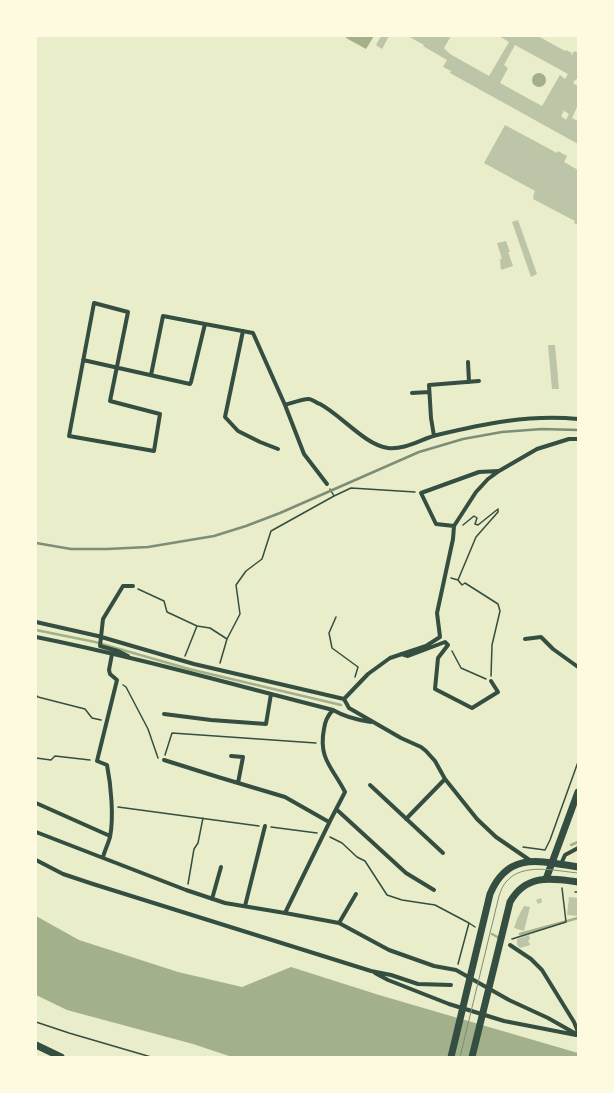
<!DOCTYPE html>
<html>
<head>
<meta charset="utf-8">
<style>
	body { margin:0 }
	#map { position:relative; width:614px; height:1093px; overflow:hidden; background:#e9edc9; font-family:"Source Sans 3",sans-serif }
	canvas { display:block }
	.frame { position:absolute; inset:0; border:37px solid #fefae0; pointer-events:none }
</style>
</head>
<body>
<div id="map">
<canvas width="614" height="1093"></canvas>
<div class="frame"></div>
</div>
<script>
const context = document.querySelector('canvas').getContext('2d');
context.lineJoin = 'round';
function fillPath(path, color) { context.fillStyle = color; context.fill(path, 'evenodd'); }
function stroke(path, color, width, dash) { context.strokeStyle = color; context.lineWidth = width; context.lineCap = dash ? 'butt' : 'round'; context.setLineDash(dash || []); context.stroke(path); }
const water = new Path2D(`
	M347,36H374L366,49L346,38Z
	M532 80a7 7 0 1 1 14 0a7 7 0 1 1-14 0Z
	M36,916L79,940L178,972L242,987L291,967L379,995L578,1053V1057H232L193,1044L67,1010L36,995Z`);
const stream = new Path2D(`
	M36,630L95,642L189,669L341,705
	M571,845L578,842
	M492,934L501,939
	M520,934L578,918`);
const building = new Path2D(`
	M381,36H389L382,49L376,45Z
	M408,36H451L444,48L450,54L489,76L509,42L499,36H538L565,51L566,50L572,53L571,54L572,55L574,51L578,53V80L576,79L573,83L578,86V105L572,118L578,121V144L450,73L451,71L443,67L447,60L423,46L424,45ZM515,45L568,74L565,79L560,75L542,106L500,83L508,68L504,65ZM560,108L569,114L566,120L561,116L564,111Z
	M505,125L557,153L558,151L567,156L564,162L578,170V225L574,223L575,221L533,199L534,197L533,196L535,191L484,163Z
	M518,220L537,274L531,277L512,222Z
	M506,241L510,252H508L513,266L501,270L500,259H502L497,243Z
	M548,345H555L559,389H552Z
	M569,897L578,898V916L567,915Z
	M541,898L542,902L538,904L536,900Z
	M524,906L530,907L524,931L514,928L517,919Z
	M529,935L530,940H528L530,945L520,948L517,945V939Z`);
const path = new Path2D(`
	M330,489L334,496
	M451,578L458,580L462,585L465,583L498,604L500,611L492,645L491,676
	M458,580L476,537L498,512V509L478,525L475,524L477,518L474,516L463,525
	M138,589L164,601L167,612L197,626L210,628L227,639
	M336,617L329,633L332,648L358,667L355,677
	M452,651L461,668L486,679
	M185,656L197,626
	M220,663L227,639L240,614L236,585L246,571L262,559L271,531L334,496L351,488L415,492
	M123,685L126,687L148,729L158,758
	M36,695L38,697L85,709L92,718L101,720
	M165,755L172,733L316,743
	M36,758L51,760L55,756L90,760
	M118,807L259,826
	M271,827L317,833
	M330,837L342,843L357,857L365,861L387,895L402,900L435,905L469,923L458,964
	M523,847L545,850L550,840L578,762
	M188,884L194,849L198,843L203,818
	M575,892H578
	M469,923L475,927
	M512,939L566,922L562,888
	M36,1022L69,1033L151,1057`);
const minor = new Path2D(`
	M94,303L128,312L110,401L160,414L154,451L69,436Z
	M243,331L225,417L238,431L260,442L278,449
	M83,360L190,384L191,382L205,324L253,333L285,405C292,403 302,399 309,399C312,399 316,403 320,404C341,415 365,445 388,448C405,450 421,439 437,435C483,424 530,414 578,419
	M468,362L469,382
	M151,375L163,316L205,324
	M412,393L429,392
	M285,405L304,454L327,484
	M434,436L431,418L429,385L479,381
	M454,526L436,524L421,493L479,472L498,471
	M36,622L98,636L194,664L344,699L349,708L401,738L421,747L426,751L435,761L445,779L477,819L496,837L531,861
	M36,637C136,657 234,685 333,710C345,717 357,720 371,722
	M525,639L541,637L553,649L578,667
	M401,654L408,656L445,642L448,645L438,658L435,689L472,708L498,692L491,681
	M128,656L118,651L100,646L103,619L123,586H133
	M344,699L368,674L390,658L426,646L440,637L437,613L453,539L454,526L476,492L488,479L499,471L537,449L569,439H578
	M164,714L211,720L266,724L271,694
	M231,756L243,757L238,783
	M164,760L218,777L285,797L329,822
	M370,785L443,853
	M36,803L110,836
	M336,809L406,873L434,890
	M406,819L445,779
	M36,832L186,890L225,903L285,913L331,819L345,792C333,768 318,759 324,729C325,721 327,716 333,710
	M103,857C105,850 108,844 110,837C114,817 111,785 107,765L97,761L117,680L110,674L109,670L112,654
	M36,860L63,874L93,884L371,971L391,975L418,984L451,985
	M561,864L565,855L578,848
	M212,899L221,867
	M245,906L265,826
	M285,913L339,923L356,894
	M339,923L389,950L434,966L456,970L509,1000L548,1018L578,1035
	M510,945L531,959L542,970L574,1022L578,1032
	M375,973L388,980L449,1004L504,1021L576,1035`);
const primary = new Path2D(`
	M546,879L578,792`);
const trunk = new Path2D(`
	M36,1045L61,1057
	M451,1057L490,894C508,851 540,861 578,867
	M472,1057L510,902C526,874 550,878 578,882`);
const tram = new Path2D(`
	M460,1057L499,896C501,891 502,886 506,882C522,862 556,871 578,873`);
const rail = new Path2D(`
	M36,543L71,549H107L148,547L214,536L246,526L280,513L419,452L463,439L502,432L542,429L578,430`);
fillPath(water, '#a3b18a');
stroke(stream, '#a3b18a', 2.5);
fillPath(building, '#bcc5a7');
stroke(path, '#344e41', 1.5);
stroke(minor, '#344e41', 4);
stroke(primary, '#344e41', 7);
stroke(trunk, '#344e41', 7);
stroke(tram, '#7c8e77', 1);
stroke(rail, '#7c8e77', 2.5);
</script>
</body>
</html>
